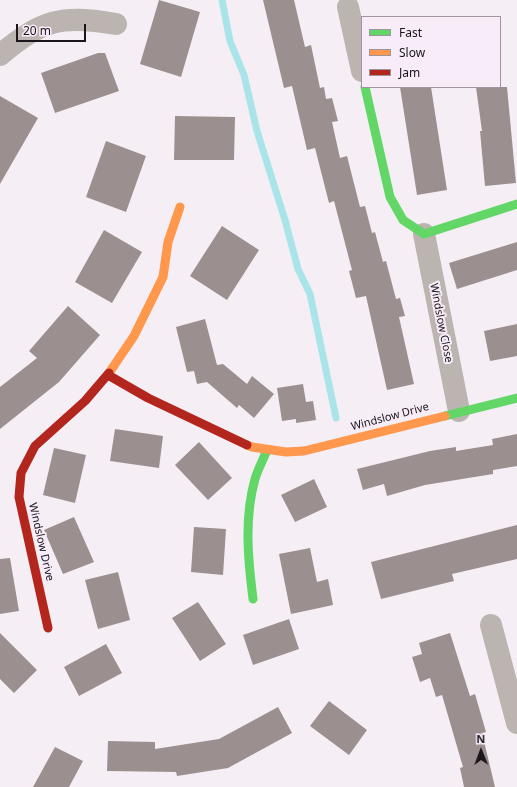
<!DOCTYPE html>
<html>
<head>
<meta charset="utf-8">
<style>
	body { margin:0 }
	#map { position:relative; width:517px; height:787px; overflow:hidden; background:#f5eff5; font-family:"Noto Sans",sans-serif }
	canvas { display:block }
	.legend { position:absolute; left:361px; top:16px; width:140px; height:72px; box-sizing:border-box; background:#f7ecf8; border:1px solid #9e969f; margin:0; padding:5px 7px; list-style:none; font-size:12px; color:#19151a }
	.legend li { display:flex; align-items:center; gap:8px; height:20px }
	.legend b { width:20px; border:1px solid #9e969f }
	.north { position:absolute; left:461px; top:731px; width:40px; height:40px; -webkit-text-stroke:3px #f7ecf8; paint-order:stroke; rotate:359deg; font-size:11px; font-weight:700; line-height:16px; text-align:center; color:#19151a }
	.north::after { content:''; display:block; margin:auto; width:14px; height:18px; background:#19151a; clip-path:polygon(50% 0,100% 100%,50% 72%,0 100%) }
	.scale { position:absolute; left:16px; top:24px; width:70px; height:18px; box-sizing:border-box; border:2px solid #19151a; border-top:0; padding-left:5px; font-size:12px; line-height:14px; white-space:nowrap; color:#19151a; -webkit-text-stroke:3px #f7ecf8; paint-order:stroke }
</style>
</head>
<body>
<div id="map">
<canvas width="517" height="787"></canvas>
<ul class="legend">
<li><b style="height:5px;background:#63d668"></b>Fast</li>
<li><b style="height:5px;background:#ff974d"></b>Slow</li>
<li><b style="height:5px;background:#b3261e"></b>Jam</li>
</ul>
<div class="north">N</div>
<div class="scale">20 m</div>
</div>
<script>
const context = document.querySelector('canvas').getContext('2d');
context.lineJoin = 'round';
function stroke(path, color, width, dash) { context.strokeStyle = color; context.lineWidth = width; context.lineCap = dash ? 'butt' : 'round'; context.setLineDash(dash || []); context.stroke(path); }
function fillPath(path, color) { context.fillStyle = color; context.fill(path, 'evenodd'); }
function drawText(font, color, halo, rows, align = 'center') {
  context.font = font + ' "Noto Sans",sans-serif'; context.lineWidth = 4; context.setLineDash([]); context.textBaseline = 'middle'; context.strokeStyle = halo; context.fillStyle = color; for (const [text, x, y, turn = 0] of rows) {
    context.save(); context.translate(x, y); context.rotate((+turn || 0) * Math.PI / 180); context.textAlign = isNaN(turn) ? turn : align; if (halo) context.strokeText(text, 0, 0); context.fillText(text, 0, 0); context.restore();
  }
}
const stream = new Path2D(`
	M222,0L230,41L244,75L257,131L285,220L298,269L310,294L336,418`);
const building = new Path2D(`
	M159,0L200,12L181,77L140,64Z
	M263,0H294L305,47L311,45L320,88L324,87L326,99L332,98L338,121L332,122L340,158L347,156L360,207L365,206L372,233L375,232L383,262L386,261L396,299L400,298L405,316L399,317L414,384L387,390L366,296L356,298L349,271L352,270L334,201L329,203L315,148L307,150L292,86L284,88Z
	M98,53H105L119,91L55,113L41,73Z
	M400,87H431L447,190L417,195Z
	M476,87H507L516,183L485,186L480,131H482Z
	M0,96L38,118L0,184Z
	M175,116L235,117L234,160H174Z
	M106,141L146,156L126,212L86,197Z
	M222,226L259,250L227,300L190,276Z
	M104,230L142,252L112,303L75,282Z
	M517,242V270L457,289L449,263Z
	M68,306L100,335L59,382L0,429V387L37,358L29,351Z
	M205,319L217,365L223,364L247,384L252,376L274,394L254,418L239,405L237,408L207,382L197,384L194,371L187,372L176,327Z
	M517,324V356L490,361L484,331Z
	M303,384L306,402L313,401L316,420L296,423V419L282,421L277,388Z
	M115,429L163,436L159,468L110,461Z
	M517,434V466L493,470V474L425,485L387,496L384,484L363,490L357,469L430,451L456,447V451L493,445L492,439Z
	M199,442L232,478L208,500L175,465Z
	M54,448L86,455L75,503L43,495Z
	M314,479L327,507L295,522L281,495Z
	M74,517L94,562L63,574L44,530Z
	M517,525V559L452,574L454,581L381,599L371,562Z
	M194,527L226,529L223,575L191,572Z
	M310,548L317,582L328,579L333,605L291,614L279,554Z
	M10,558L19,611L0,614V559Z
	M118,572L130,620L98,629L85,580Z
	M198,602L226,644L200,661L172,618Z
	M289,619L299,649L253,665L243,635Z
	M0,633L37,670L14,693L0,679Z
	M450,633L470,696L475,694L486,732L482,733L495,787H464L460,768L463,767L442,695L436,697L430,678L420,682L412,657L422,654L419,643Z
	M106,644L122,673L79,696L64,667Z
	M329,701L367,730L349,755L310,726Z
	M278,707L292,733L228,768L177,776L176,772L107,771L108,741L155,742V749L219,739Z
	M55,747L83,761L69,787H33Z`);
const street = new Path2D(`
	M348,7L362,71
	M0,55C42,20 61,14 116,24
	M424,234L459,411
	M491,625L517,723`);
const fast = new Path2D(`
	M365,87L390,197L403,220L424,234L517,204
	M445,416L517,398
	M253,599C248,559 244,518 255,479C258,469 263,460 267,450`);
const slow = new Path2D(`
	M109,373L134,336L163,277L168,242L180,207
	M247,445L252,447L286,452L304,451L445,416`);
const jam = new Path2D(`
	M108,375L148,398L247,445
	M48,628L19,497L21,473L35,446L85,401L109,373`);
const streetNames = [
	["Windslow Close",441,323,79],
	["Windslow Drive",390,417,-15],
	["Windslow Drive",41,542,77]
];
stroke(stream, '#a9e4e9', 7);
fillPath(building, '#9c8f8f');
stroke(street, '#bcb4b0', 22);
stroke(fast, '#63d668', 9);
stroke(slow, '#ff974d', 9);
stroke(jam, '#b3261e', 9);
drawText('11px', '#19151a', '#f7ecf8', streetNames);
</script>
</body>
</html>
